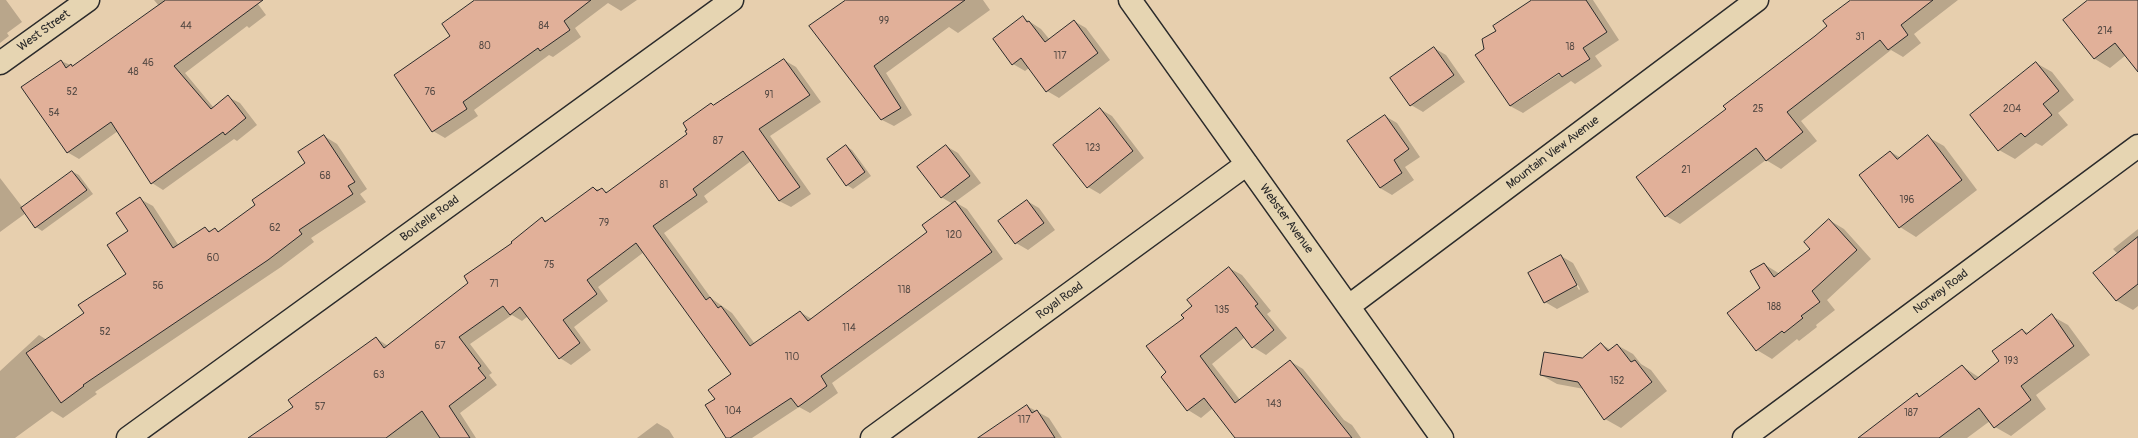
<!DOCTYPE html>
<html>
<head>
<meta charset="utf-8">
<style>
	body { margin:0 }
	canvas { display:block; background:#e7cfae }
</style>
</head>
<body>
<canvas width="2138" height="438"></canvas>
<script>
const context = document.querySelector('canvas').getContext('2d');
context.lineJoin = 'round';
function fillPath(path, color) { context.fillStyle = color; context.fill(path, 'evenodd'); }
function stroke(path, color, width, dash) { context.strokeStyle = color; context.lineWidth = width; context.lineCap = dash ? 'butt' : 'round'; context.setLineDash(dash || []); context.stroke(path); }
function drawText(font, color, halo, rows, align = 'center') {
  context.font = font + ' Pangolin,sans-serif'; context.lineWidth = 3.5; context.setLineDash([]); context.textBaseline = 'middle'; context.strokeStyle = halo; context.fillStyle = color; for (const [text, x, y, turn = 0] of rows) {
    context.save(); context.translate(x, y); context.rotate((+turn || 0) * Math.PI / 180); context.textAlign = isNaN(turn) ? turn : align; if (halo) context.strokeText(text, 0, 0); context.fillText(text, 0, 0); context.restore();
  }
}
const shadow = new Path2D(`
	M0,0H6L22,22L7,33L9,36L0,43Z
	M154,0H255L266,15L249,28L247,26L185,73L214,108L228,97L240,103L257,125L237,141L234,139L163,190L152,183L118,131L79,159L67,152L61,61L73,66L159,6Z
	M477,0H637L621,11L608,3L575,28L581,37L553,57L549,55L474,110L478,116L445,138L433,131L395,75L452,36Z
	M847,0H983L990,10L958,33L949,27L886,73L912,115L894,126L882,120Z
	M1534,0H1593L1619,40L1595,56L1602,66L1575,84L1571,81L1523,113L1510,106L1485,49L1497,31ZM1563,70L1564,71L1514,104V102Z
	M1855,0H1958L1914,34L1921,43L1903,57L1891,50L1801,121L1817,141L1781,169L1766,160L1680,224L1666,216L1727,110L1816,37Z
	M2089,0H2138V65L2126,55L2110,68L2095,59L2064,20Z
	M1024,18L1041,29L1050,40L1074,21L1086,28L1110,60L1059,98L1047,91L1029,68L1025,71L1013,64Z
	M1434,48L1446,55L1465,82L1423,112L1411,105Z
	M784,60L796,67L821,102L770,136L811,194L791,207L779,201L751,161L704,196L708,202L664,233L711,298L732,313L755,344L800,312L812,319L928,232L953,204L941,197L946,146L958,153L981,183L955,202L967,209L1003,259L832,383L838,393L810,413L799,407L752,438H728L716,399L733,374L644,252L598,287L608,301L574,327L591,350L571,365L560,358L528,316L522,321L512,315L470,344L492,373L489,375L497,385L460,413L476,438H250L295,407L376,338L388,346L470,283L542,219L547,221L593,188L608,192L688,134L711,104L714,106Z
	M2036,63L2052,72L2074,100L2058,113L2068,125L2042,146L2036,143L2015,159L1999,150Z
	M1100,109L1112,116L1144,158L1100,194L1088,187Z
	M1385,116L1397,123L1420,157L1405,167L1414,180L1392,195L1380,188Z
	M324,136L337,144L367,189L360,194L366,202L311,238L314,242L281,267L95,392L97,394L63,418L52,411L15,438H0V371L39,335L47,340L85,313L128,275L129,231L140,199L153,206L179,246L205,228L212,232L215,229L220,232L256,205L306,163Z
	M1928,137L1944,146L1977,190L1916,237L1900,227L1891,152L1901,158Z
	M846,146L852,150L871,176L853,189L847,185Z
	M73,172L79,175L93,194L42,231L36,227L26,213L0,232V178L23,208Z
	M1027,201L1039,208L1055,230L1028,250L1016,243L1000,222Z
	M1829,220L1844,229L1871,259L1827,300L1835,310L1816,325L1817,327L1799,341L1797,339L1772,359L1757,350L1764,264L1780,274L1811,249Z
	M2138,229V306L2133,310L2117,301L2095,273L2118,254L2113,249Z
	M1561,256L1573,263L1589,292L1557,309L1545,302ZM1565,265H1567L1580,289L1579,290Z
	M1229,268L1242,275L1271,311L1267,314L1287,338L1266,355L1253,347L1245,337L1212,364L1240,400L1290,361L1303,369L1344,420L1352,425L1361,438H1237L1213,408L1201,418L1188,410L1168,373L1186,318L1193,306Z
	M2052,316L2068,325L2090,355L2036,395L2046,409L2011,436L1995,427L1990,421L1967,438H1860L1917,395L1921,397L1962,366L1980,378L2000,361L2022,330L2028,333Z
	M1601,344L1611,350L1617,345L1633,354L1641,364L1651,370L1667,391L1621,428L1605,419L1584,389L1557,384L1541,375L1582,359Z
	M1027,406L1049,418L1062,438H985Z
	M657,423L669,430L674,438H637Z`);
const building = new Path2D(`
	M166,0H263L174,66L211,109L228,95L246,118L225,135L223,132L151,184L111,122L67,153L21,87L61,60L66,68L71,64L72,66Z
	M475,0H591L564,21L570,30L540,51L538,48L463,102L467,109L432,132L394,75L450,36L442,24Z
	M846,0H965L874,66L901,108L881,120L809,26Z
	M1532,0H1586L1607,32L1583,48L1590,59L1562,77L1559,73L1510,106L1475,55L1484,49L1482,39L1496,31L1493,26Z
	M1851,0H1933L1901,25L1908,35L1888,50L1880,40L1787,112L1803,132L1766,161L1756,148L1665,217L1636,177L1726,109L1723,106L1815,36L1827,26L1823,21Z
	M2088,0H2138V72L2115,43L2094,59L2063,20Z
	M1023,16L1027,22L1029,21L1045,42L1074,20L1098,53L1046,92L1021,58L1012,65L993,39Z
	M1434,47L1454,75L1410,106L1390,78Z
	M784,59L810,95L759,129L800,187L779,201L743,151L693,189L697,195L653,226L706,300L710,297L718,308L721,306L750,346L800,311L808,321L927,232L922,225L955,201L992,252L821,376L827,386L798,407L791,398L730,438H726L705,405L715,399L708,390L731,374L636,243L587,280L597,294L563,320L580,343L559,359L520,307L510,315L503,306L459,337L481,366L478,368L486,378L449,406L470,438H440L422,411L386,438H248L293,407L288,400L376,337L384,348L468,283L464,276L512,243L511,242L542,217L545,222L593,187L597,191L602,188L606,193L687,134L685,131L687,130L683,123L711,103L713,105Z
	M2036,62L2059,91L2043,104L2052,115L2025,137L2021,133L1998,151L1970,115Z
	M1100,108L1133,151L1087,188L1053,145Z
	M1385,115L1409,149L1394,160L1402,173L1380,188L1347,141Z
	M324,135L355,182L348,186L353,194L299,230L302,234L268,260L83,385L84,386L61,403L26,353L84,313L78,305L126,274L107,245L128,231L116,213L140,197L173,248L205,227L209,232L215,228L218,232L255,205L252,200L305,163L298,152Z
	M1928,135L1962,180L1899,228L1859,175L1890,151L1897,159Z
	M846,145L865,172L846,186L827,159Z
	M946,145L970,176L941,198L917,167Z
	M72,171L87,190L35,228L21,208Z
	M1027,200L1044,223L1015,244L998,221Z
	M1829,219L1857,250L1812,291L1820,302L1801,316L1803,318L1784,333L1782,331L1756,351L1727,313L1760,288L1750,271L1764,263L1774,277L1810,249L1804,242Z
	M2138,237V284L2116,301L2093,273Z
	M1561,255L1577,285L1544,303L1528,273Z
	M1229,267L1258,304L1255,306L1274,330L1252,348L1236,327L1200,356L1235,403L1290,360L1352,438H1235L1204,398L1187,411L1161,377L1166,372L1146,346L1184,318L1181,315L1192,306L1187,300Z
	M2052,314L2074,346L2021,386L2031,400L1994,428L1979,408L1939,438H1858L1917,393L1919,397L1962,365L1975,380L1999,361L1992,351L2022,329L2026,334Z
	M1601,343L1608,351L1617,344L1631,362L1635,360L1652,382L1604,420L1578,382L1540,375L1544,352L1582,358Z
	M1027,405L1032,413L1037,410L1055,438H978Z`);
const minor = new Path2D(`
	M1130,0L1442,438
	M0,63L88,0
	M1349,306L1757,0
	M128,438L732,0
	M872,438L1247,164
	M1744,438L2138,146`);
const numberNames = [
	["99",884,21],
	["44",186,26],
	["84",544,26],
	["214",2105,31],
	["31",1860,37],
	["80",485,46],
	["18",1570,47],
	["117",1060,56],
	["46",148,63],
	["48",133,72],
	["52",72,92],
	["76",430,92],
	["91",769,95],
	["25",1758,109],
	["204",2012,109],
	["54",54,113],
	["87",718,141],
	["123",1093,148],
	["21",1686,170],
	["68",325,176],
	["81",664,185],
	["196",1907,200],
	["79",604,223],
	["62",275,228],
	["120",954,235],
	["60",213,258],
	["75",549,265],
	["71",494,284],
	["56",158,286],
	["118",904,290],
	["188",1774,307],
	["135",1222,310],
	["114",849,328],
	["52",105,332],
	["67",440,346],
	["110",792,357],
	["193",2011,361],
	["63",379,375],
	["152",1617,381],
	["143",1274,404],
	["57",320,407],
	["104",733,411],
	["187",1911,413],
	["117",1024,420]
];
const streetNames = [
	["West Street",44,31,-36],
	["Mountain View Avenue",1553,153,-37],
	["Boutelle Road",430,219,-36],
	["Webster Avenue",1286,219,54],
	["Norway Road",1941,292,-37],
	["Royal Road",1060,301,-36]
];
fillPath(shadow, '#0003');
fillPath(building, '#e1b099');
stroke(building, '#2b2b2b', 1);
stroke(minor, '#2b2b2b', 25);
stroke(minor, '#e6d5b2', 22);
drawText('10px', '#584c46', null, numberNames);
drawText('12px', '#2b2b2b', '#e6d5b2', streetNames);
</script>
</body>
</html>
